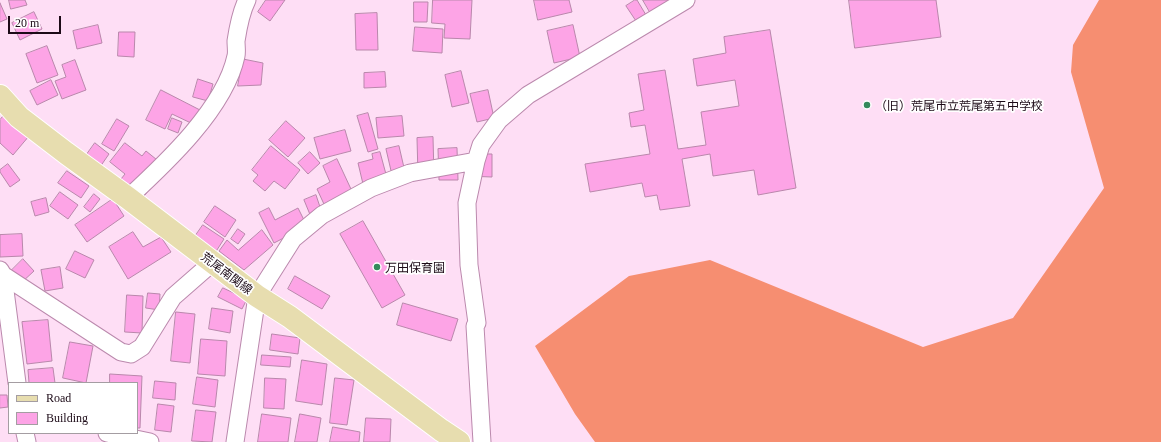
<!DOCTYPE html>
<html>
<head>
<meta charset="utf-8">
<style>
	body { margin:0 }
	#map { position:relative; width:1161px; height:442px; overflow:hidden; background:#fedef5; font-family:Georgia,serif }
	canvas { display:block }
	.legend { position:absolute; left:8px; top:382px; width:130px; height:52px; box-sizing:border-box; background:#fff; border:1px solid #a49da2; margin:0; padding:5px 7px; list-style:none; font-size:12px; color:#1c0a17 }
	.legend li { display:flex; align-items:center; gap:8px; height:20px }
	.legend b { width:20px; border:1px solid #a49da2 }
	.scale { position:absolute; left:8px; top:16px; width:53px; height:18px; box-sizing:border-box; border:2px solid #1c0a17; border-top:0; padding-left:5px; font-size:12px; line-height:14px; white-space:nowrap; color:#1c0a17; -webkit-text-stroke:3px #fff; paint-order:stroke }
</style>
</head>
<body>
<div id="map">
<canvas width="1161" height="442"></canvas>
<ul class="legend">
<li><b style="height:5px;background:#e7ddaf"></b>Road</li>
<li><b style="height:11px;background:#fda4e6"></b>Building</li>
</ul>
<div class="scale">20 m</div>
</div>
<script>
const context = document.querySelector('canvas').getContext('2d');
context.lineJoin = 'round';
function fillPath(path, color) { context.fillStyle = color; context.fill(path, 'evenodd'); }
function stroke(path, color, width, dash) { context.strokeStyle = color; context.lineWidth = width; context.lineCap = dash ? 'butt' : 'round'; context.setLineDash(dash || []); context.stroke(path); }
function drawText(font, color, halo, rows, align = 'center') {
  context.font = font + ' Georgia,"Noto Sans JP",serif'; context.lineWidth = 3.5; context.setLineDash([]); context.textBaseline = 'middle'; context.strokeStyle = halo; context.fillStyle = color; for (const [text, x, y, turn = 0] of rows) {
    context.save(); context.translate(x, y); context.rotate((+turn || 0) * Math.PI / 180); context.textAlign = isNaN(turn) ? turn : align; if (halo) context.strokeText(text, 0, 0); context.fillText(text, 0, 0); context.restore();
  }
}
const forest = new Path2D(`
	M1099,0H1161V442H595L575,414L535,346L629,276L710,260L923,347L1013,318L1104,188L1071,72L1073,45Z`);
const building = new Path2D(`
	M9,0H25L27,5L11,9Z
	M266,0H285L270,21L258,12Z
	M433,0H472L470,39L444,38L445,24L432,23Z
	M534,0H569L572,12L538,20Z
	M635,0H637L646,15L636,21L626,6Z
	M643,0H667L675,13L657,24Z
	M849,0H936L941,37L855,48Z
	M414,2H428L427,22H414Z
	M0,3L7,19L0,22Z
	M34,12L42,29L20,40L12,23Z
	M377,13L378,50H356L355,14Z
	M98,25L102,43L77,49L73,31Z
	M573,25L580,57L554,63L547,31Z
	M415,27L443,29L442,53L413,51Z
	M770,30L796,188L758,195L754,170L713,176L710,154L682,159L690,206L660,210L657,195L645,197L642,183L590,192L585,164L650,154L645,125L631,127L629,113L644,110L638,74L665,70L678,149L706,145L701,112L739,106L735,80L697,86L693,59L726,53L724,37Z
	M119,32H135L134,57L118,56Z
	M47,46L58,75L37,83L26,54Z
	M243,59L263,63L261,85L238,86Z
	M75,60L86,90L62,99L55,81L66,77L62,65Z
	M461,71L469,103L452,107L445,75Z
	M385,72L386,87L364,88V73Z
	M198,79L213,84L208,101L193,97Z
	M51,80L58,95L37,105L30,91Z
	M161,90L200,110L193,124L172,114L165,129L146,120Z
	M488,90L494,118L477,122L470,94Z
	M368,113L378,149L368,152L357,116Z
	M5,114L29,136L13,155L0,143V120Z
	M402,116L404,136L378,138L376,118Z
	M172,118L182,122L178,133L168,129Z
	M117,119L129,126L114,151L102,144Z
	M286,121L305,138L288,157L269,140Z
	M345,130L351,151L320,159L314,138Z
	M433,137L434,175L418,176L417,138Z
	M95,143L109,154L100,167L85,157Z
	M125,143L142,156L146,151L167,168L139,202L117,184L125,174L110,162Z
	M271,146L300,170L285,189L274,181L265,191L253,181L258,175L252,170Z
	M399,146L405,172L392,175L386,149Z
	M457,148L458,180H439L438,149Z
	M310,152L320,163L308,174L298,163Z
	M380,152L387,178L363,184L358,163L373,159L372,154Z
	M467,154H492V177L466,176Z
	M337,159L357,202L329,215L317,189L330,182L323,166Z
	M8,164L20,180L10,187L0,172V170Z
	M67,171L89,186L81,198L58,183Z
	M60,192L78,205L68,219L50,206Z
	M94,194L100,199L90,212L84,207Z
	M316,195L322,213L311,217L304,200Z
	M46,198L49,212L35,216L31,202Z
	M113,199L124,216L87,242L75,225Z
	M215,206L236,220L225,237L204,222Z
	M269,208L275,220L298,208L307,226L274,243L259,213Z
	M363,221L405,295L382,308L340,234Z
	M203,225L224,239L215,253L194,238Z
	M238,229L245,234L238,244L231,239Z
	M262,230L273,245L244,270L219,251L227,240L238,250Z
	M133,232L143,247L161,237L171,252L128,279L109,247Z
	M22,234L23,256L0,257V235Z
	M75,251L94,260L85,278L66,269Z
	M23,259L34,271L21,283L10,272Z
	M60,267L63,288L45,291L41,270Z
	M295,276L330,296L322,309L288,289Z
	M223,288L247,299L242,309L218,297Z
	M148,293L160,294L159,310L146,308Z
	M127,295L143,296L142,333L125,332Z
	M403,303L458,319L451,341L397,325Z
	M212,308L233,311L230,333L209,329Z
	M176,312L195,314L190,363L171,361Z
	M48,320L52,361L27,364L22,322Z
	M272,334L300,338L298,354L270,350Z
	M201,339L227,341L225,376L198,374Z
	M70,342L93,346L86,383L63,378Z
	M262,355L291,357L290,367L261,365Z
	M302,360L327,364L322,405L296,401Z
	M53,368L55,383H29L28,370Z
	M110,374L142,376L140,428H137V383H110Z
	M197,377L218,380L215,407L193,404Z
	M265,378L286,379L284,409L264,408Z
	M335,378L354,380L347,425L330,423Z
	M155,381L176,383L175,400L153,398Z
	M0,395H7L8,407L0,408Z
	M158,404L174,406L171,432L155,430Z
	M196,410L216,412L212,442L192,441Z
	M262,414L291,418L288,442H258Z
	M300,414L321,418L317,442H295Z
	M366,418L391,419L390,442H364Z
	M333,427L360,432L359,442H330Z`);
const minor = new Path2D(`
	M128,198C166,163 225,108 236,56C237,52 236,46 236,41C238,28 241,12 247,0
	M0,270L3,275L17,383
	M3,275L121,352L131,354L142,347L173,297L213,262
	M25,433L27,442
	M107,433L150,442
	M235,442L257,296L293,239L322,215L371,188L410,173L476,161
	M482,442L475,326L477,323L469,265L467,203L476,161L481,145L499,120L528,95L686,0`);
const major = new Path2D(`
	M0,96L19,117L66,153L128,198L257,296L290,317L441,430L459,442`);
const markers = [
	[867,105,4,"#358a5c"],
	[377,267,4,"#358a5c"]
];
const poiNames = [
	["（旧）荒尾市立荒尾第五中学校",875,105],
	["万田保育園",385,267]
];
const streetNames = [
	["荒尾南関線",227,273,37]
];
fillPath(forest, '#f68e71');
fillPath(building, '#fda4e6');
stroke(building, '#b987ab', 1);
stroke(minor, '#bb89ad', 19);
stroke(major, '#fff', 24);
stroke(minor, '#fff', 17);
stroke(major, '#e7ddaf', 22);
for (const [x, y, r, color] of markers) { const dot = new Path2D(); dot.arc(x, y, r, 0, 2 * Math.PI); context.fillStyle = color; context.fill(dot); stroke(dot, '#fff', 1.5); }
drawText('12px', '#1c0a17', '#fff', poiNames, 'left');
drawText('12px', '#1c0a17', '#fff', streetNames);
</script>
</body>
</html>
